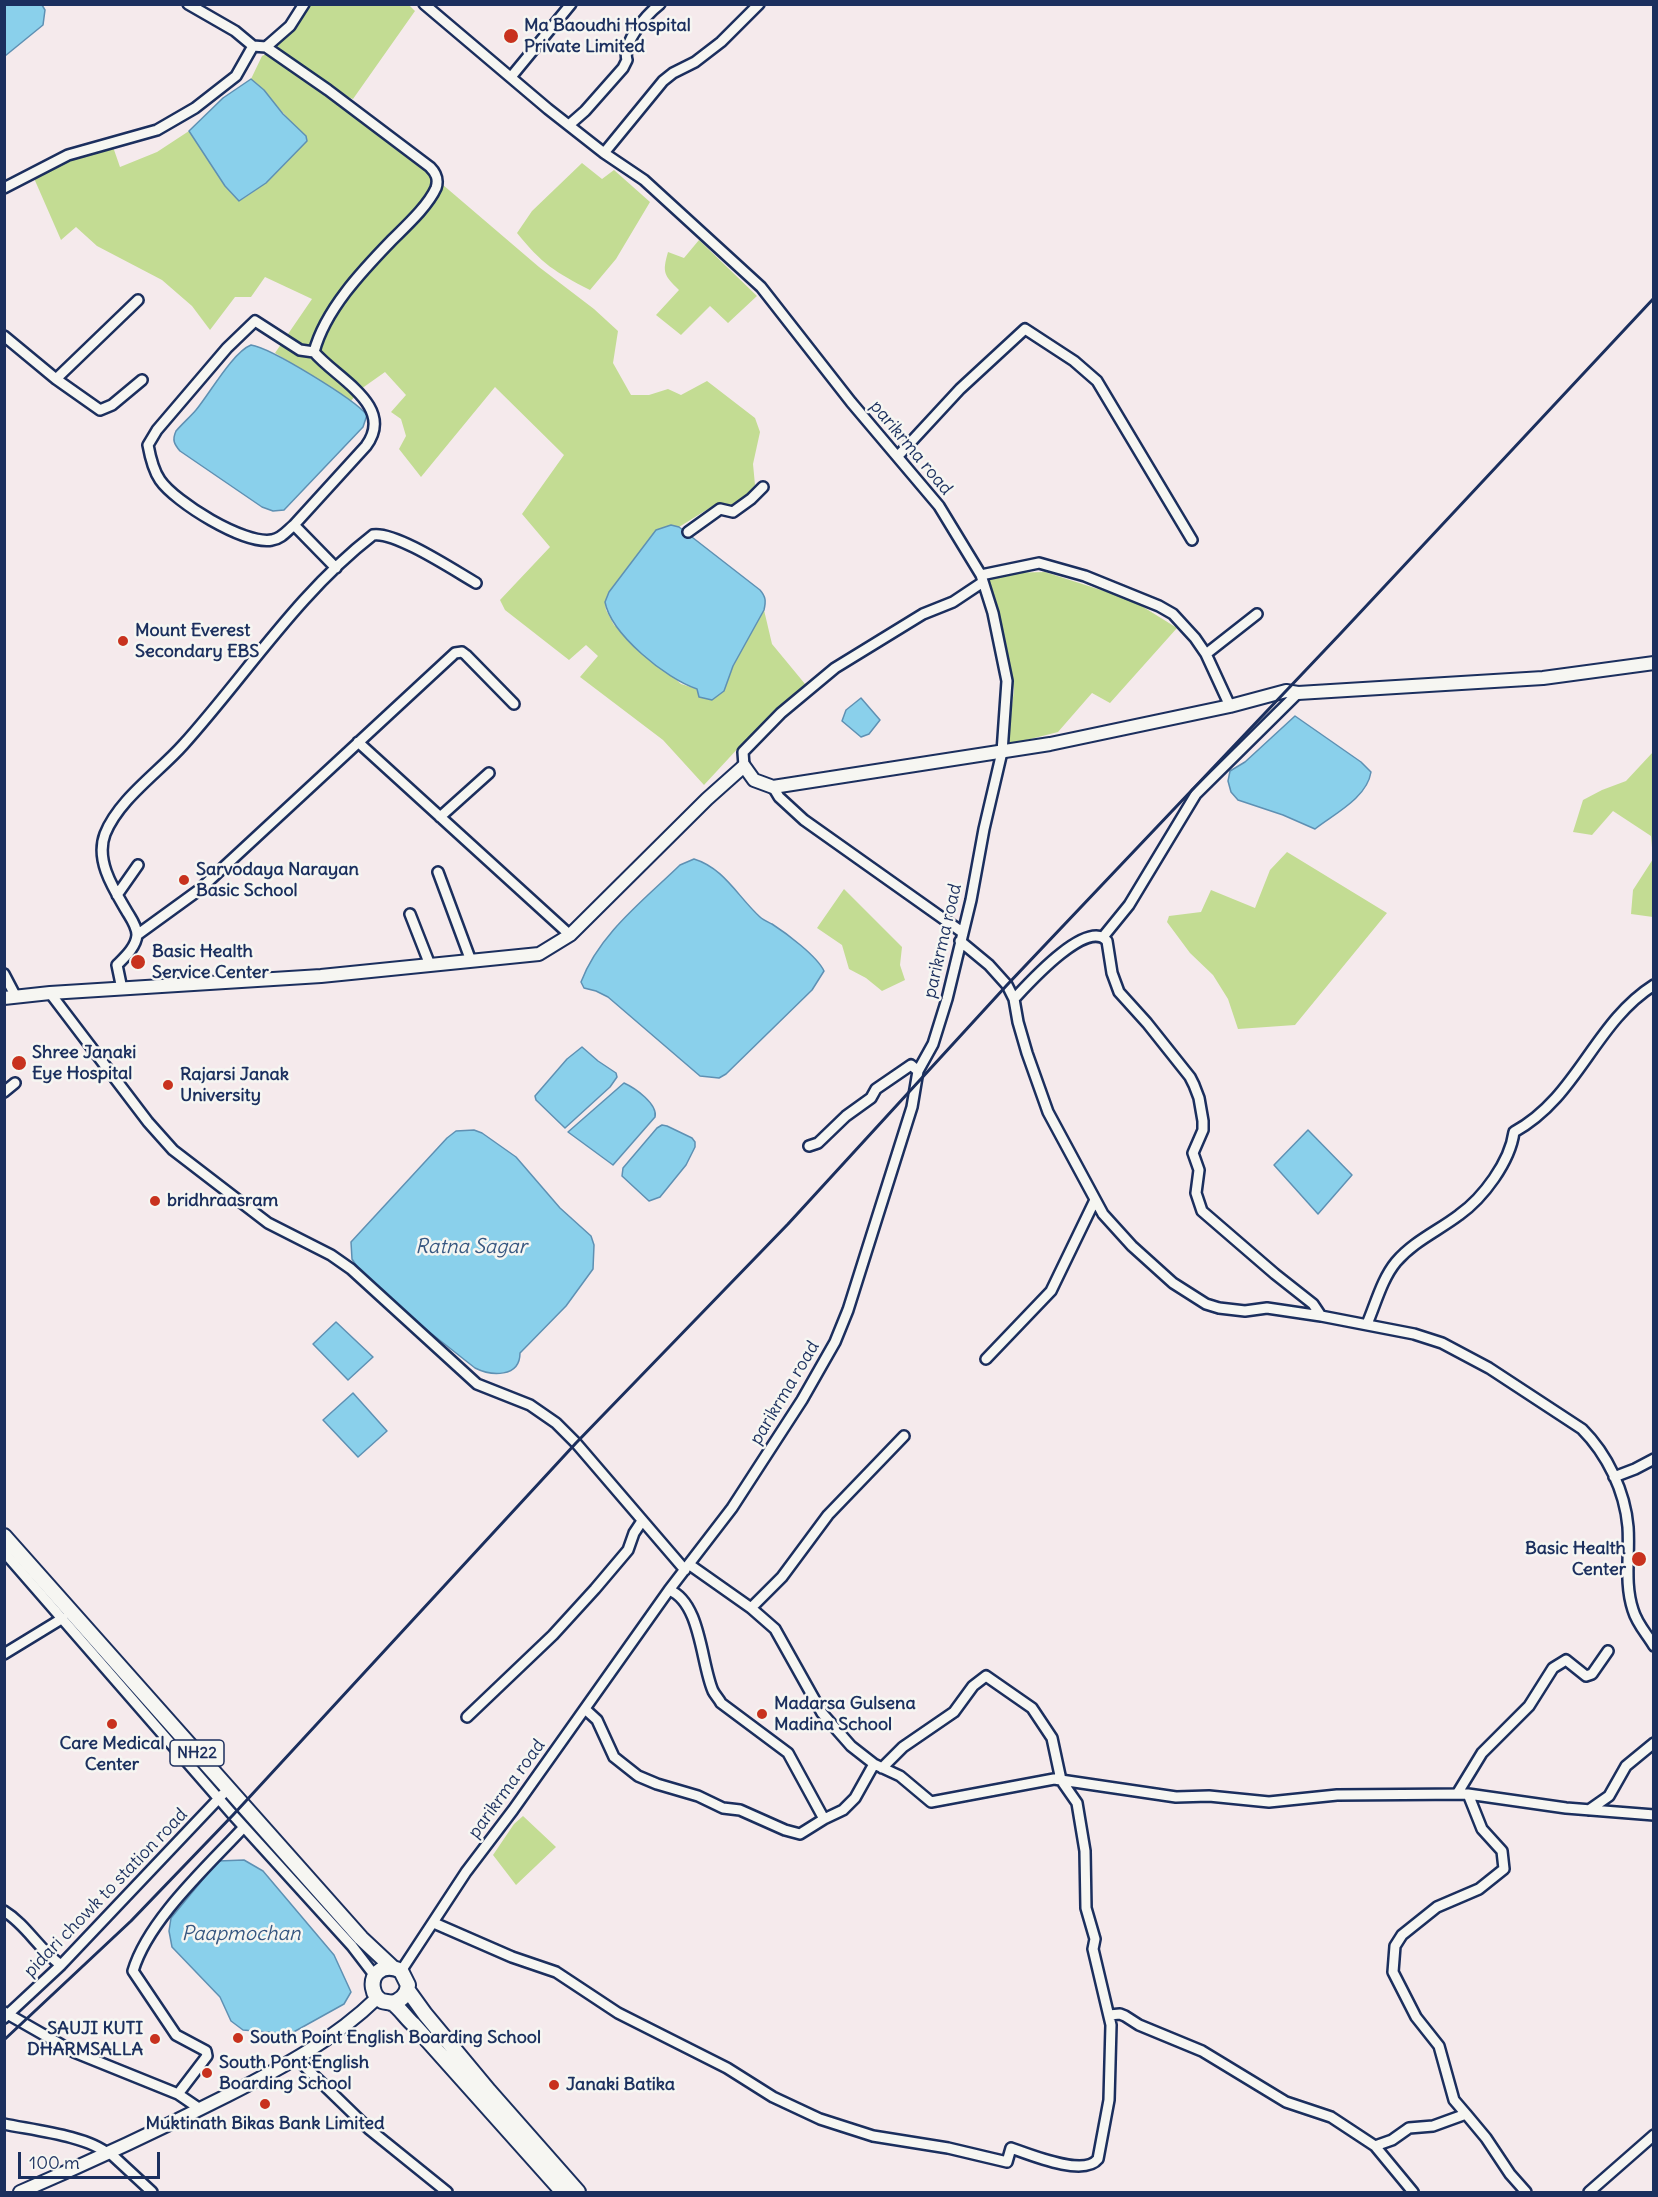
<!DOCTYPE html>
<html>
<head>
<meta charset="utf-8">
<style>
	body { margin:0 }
	#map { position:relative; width:1658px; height:2197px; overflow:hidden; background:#f5eaec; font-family:Delius,sans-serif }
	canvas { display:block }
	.frame { position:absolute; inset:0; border:6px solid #1b2f5e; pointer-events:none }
	.scale { position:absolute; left:18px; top:2152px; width:142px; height:27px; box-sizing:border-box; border:3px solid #1b2f5e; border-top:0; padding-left:8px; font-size:18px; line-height:21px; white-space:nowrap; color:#1b2f5e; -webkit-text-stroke:4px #f6f6f2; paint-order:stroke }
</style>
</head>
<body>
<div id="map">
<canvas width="1658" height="2197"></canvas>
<div class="frame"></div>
<div class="scale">100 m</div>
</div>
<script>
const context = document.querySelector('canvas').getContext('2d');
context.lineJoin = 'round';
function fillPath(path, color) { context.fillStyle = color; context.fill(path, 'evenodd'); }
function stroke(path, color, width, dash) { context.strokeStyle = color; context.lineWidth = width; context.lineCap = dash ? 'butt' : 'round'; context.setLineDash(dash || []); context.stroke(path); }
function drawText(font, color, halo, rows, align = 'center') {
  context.font = font + ' Delius,sans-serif'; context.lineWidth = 5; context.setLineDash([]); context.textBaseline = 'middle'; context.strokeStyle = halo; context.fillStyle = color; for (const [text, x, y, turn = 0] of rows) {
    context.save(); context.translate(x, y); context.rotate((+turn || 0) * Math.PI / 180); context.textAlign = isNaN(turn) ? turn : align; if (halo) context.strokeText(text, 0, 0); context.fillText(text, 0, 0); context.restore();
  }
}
const green = new Path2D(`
	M326,4L409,5L415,11L353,99L336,92L274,48L310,5Z
	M270,52L422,167L539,267L594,309L618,331L613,363L631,395H649L668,389L681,395L707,381L755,418L760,432L753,464L755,485L747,494L730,506L716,504L679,527L671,525L656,530L609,592L605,602L606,610L614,625L681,684L697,689L724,691L733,666L764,610L772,644L810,690L741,745L704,785L663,740L580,677L598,656L586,645L569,660L505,610L500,600L550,547L522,514L564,455L495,387L421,477L399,449L406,436L401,419L391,412L406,395L385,372L361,389L351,401L275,353L312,299L265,277L251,297H235L210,330L192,306L162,280L97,246L76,227L61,240L33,176L68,160L112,144L120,167L157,152L189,131L225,186L239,201C264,187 292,160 306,136C285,118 271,96 251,79L262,56Z
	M582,163L602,179L614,170L650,202L616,259L590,290C555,272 542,264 517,233L532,211Z
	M699,240L757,296L728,323L710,306L681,335L656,315L679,290C664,275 662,273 668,252L684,258Z
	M1045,572L1132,600L1177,628L1110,703L1092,693L1058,732L1007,745L1014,690L1006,643L988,579L1006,573Z
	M1653,752V917L1631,914L1633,890L1653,859L1651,836L1613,811L1592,835L1573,832L1583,800L1602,790L1626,781Z
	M1287,852L1387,913L1295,1025L1238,1029L1228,999L1213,975L1190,953L1167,922L1169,916L1201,912L1211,890L1255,908L1270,870Z
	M844,889L902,947L900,965L905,980L882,991L866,978L849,969L842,945L817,928Z
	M523,1816L556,1847L516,1885L493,1855L514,1824Z`);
const water = new Path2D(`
	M5,4L42,5L45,10L43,25L5,56Z
	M251,79L264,90L283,114L306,136L307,141L266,183L239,201L225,186L189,131L223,98Z
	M251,345C271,348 354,399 367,415L363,427L284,510L273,511L262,507L180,451C174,444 172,440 176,431C183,423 190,417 196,410C210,393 233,352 251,345Z
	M671,525L679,527L760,590C766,597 766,601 764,610L733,666L724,691L712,700L699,697L697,689C666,679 611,634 605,602L609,592L656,530Z
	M861,698L880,720L869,734L861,737L842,721L846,710Z
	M1295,716L1361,762L1371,772C1367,798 1334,814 1315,829L1283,815L1238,800L1231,792L1228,781L1230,771L1245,762Z
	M694,859C724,868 738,897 760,917C763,920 768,922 772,924C786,933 817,956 824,971L812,990L726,1074L719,1078L700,1076L608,997L596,991L584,988L581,982C599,934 644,900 680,865Z
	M582,1047L598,1061L616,1073L617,1077L610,1087L565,1128L536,1100L535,1096L567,1059Z
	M624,1083C635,1088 658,1104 655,1117L613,1165L568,1132Z
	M662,1125L667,1126L692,1138L695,1142V1147L686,1165L660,1197L649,1201L622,1176L623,1168L657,1128Z
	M474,1130L482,1133L516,1157L560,1208L591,1236L594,1245L593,1269L566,1306L520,1353C520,1378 491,1376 475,1368L409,1316L361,1273L352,1259L351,1242L447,1138L456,1131Z
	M1308,1130L1352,1175L1318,1214L1274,1165Z
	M336,1322L373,1357L348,1380L313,1344Z
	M353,1393L387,1431L358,1457L323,1420Z
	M244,1860L263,1871L334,1955L351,1992L344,2004L290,2034L243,2030L231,2021L220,1997L172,1947L169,1931L171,1918L218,1861Z`);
const minor = new Path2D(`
	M188,4L235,31L253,46
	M266,47L328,90L430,167C436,173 439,179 436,188C428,206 406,226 392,240C362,271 325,310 314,352C337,379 396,406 366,446L294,525L336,568
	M511,77L571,4
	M569,125L585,111L623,68L627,60C622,43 646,15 660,4
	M604,153L663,81L673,73L695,62L721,42L759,4
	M4,188L68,155L157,130L195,108L236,76L253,46L266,47L290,26L304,4
	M4,336L56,379L100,410L112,405L142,380
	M56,379L138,300
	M898,456L960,389L1025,329L1074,361L1097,381L1192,540
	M294,525C287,531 281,539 272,540C244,545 175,502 160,480C153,470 150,456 148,445L157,430L227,348L255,321L300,350L314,352
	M688,532L720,509L733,512L751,499L763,487
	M981,575L1039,563L1085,576L1159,606L1173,614L1195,638L1206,654L1230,706
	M1206,654L1257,614
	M358,742L570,935
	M744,766L743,752L781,713L835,668L923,614L953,602L983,582
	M773,787L779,797L804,820L962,932
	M440,817L489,773
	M438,872L471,961
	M117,895L138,865
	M410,914L430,965
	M137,935L199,890L455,653L462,652L466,655L514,704
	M1103,937L1129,905L1196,794L1298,693
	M960,941L989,965L1007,985L1014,999L1018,1022L1027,1053L1048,1112L1103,1214L1132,1246L1173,1283L1206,1304L1219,1308L1245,1311L1267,1308L1321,1316L1414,1334L1442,1343L1489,1368L1582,1429C1607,1454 1625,1491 1628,1527C1630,1555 1624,1583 1633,1610C1637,1624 1647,1634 1654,1646
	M4,974L15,995
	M122,989L117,965C125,957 136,947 137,935C137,926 130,917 126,910C113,888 95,860 105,834C119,799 159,772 183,745C246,675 298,593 373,535C395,531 455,571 476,583
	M50,993L148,1122L173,1150L268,1223L331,1255L351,1269L477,1384L530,1405L556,1423L576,1443L685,1570
	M1014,999C1028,984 1087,918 1107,941L1112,973L1119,992L1147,1023L1190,1077L1194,1085L1199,1098L1203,1121V1130L1193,1153L1199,1170L1196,1193L1202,1211L1275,1274L1313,1304L1321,1316
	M4,1092L15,1083
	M809,1146L818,1143L846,1116L871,1098L876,1089L911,1065L918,1071
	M1367,1324C1376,1303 1382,1279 1396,1262C1414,1241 1438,1231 1459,1215C1483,1198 1510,1162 1514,1132C1578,1097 1594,1023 1654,985
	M986,1359L1051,1291L1095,1200
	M1614,1477L1635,1469L1654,1459
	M4,1552L233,1815L352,1946L375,1976
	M690,1565L751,1608L775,1629L822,1713L851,1746L874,1764L900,1776L931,1802L1054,1779L1176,1797L1209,1796L1269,1802L1337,1795L1468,1794L1566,1808L1654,1815
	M669,1590C701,1602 701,1664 713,1691C715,1695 719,1699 721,1703L788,1753L824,1819
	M751,1608L782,1577L828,1515L904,1436
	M4,1654L63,1618
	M585,1709L597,1720L614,1757L638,1776L657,1784L698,1796L723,1808L740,1810L785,1830L800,1834L824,1819L843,1810L855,1798L874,1764
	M467,1717L553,1635L595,1589L628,1550L634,1533L642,1521
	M1457,1794L1482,1753L1529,1706L1553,1668L1566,1660L1586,1676L1592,1674L1608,1651
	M1589,1810L1609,1796L1626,1766L1654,1743
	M4,1911C27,1925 39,1950 61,1965
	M434,1923L512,1957L556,1972L618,2013L727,2068L773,2097L820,2119L873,2136L948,2148L1007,2162L1011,2148C1031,2155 1084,2177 1098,2159L1109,2100L1111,2025L1093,1949L1095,1939L1086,1908L1085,1851L1077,1803L1061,1780L1052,1738L1032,1708L986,1676L973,1686L954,1712L903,1747L882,1768
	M401,1971L466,1872L513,1810L669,1590L732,1508L802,1400L835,1342L848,1310L912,1107L918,1071L933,1044L947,999L971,900L984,829L1002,752L1007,681L993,613L981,575L939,506L851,402L761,287L644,180L604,153L548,109L424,4
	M4,2012L74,2052L178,2094L200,2109
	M1109,2015L1120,2014L1125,2016L1139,2025L1202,2051L1286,2102L1331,2117L1375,2146L1413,2192
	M4,2018L61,1965L223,1794
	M297,2059L369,2129L447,2192
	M178,2094L207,2056L206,2051L176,2035L133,1971C148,1920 208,1866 244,1827
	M1466,2114L1454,2100L1439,2046L1416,2017L1393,1972L1395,1946L1402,1935L1437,1907L1479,1889L1504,1869L1502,1851L1482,1829L1468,1794
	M4,2124C32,2130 88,2136 108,2154
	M1375,2146L1392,2140L1409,2128L1433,2126L1466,2114L1486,2138L1510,2174L1526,2192
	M110,2153L152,2192
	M1589,2192L1654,2135`);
const major = new Path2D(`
	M4,998L50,993L321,976L539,954L570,935L707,799L744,766L754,780L773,787L1050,744L1230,706L1286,691L1298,693L1543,678L1654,663
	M20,2192C90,2162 159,2130 228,2095C281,2068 334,2040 377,1998`);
const highway = new Path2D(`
	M4,1536L361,1938L392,1967
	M407,1989L425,2014L489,2091L578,2192
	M391,2003C401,2001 407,1995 408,1985L401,1971C393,1967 385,1966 378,1972C369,1980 372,1996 382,2001C385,2002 389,2002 392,2003C399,2007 406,2018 413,2024L563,2192`);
const rail = new Path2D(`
	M4,2040L131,1921L233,1815L576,1443L788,1224L1007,985L1341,633L1654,298`);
const markers = [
	[511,36,8,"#c8321e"],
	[123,641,6,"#c8321e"],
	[184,880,6,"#c8321e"],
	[138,962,8,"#c8321e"],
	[19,1063,8,"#c8321e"],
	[168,1085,6,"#c8321e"],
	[155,1201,6,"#c8321e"],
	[1639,1559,8,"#c8321e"],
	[762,1714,6,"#c8321e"],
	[112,1724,6,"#c8321e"],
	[238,2038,6,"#c8321e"],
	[155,2039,6,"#c8321e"],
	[207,2073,6,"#c8321e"],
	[554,2085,6,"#c8321e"],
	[265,2104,6,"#c8321e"]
];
const shields = [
	[197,1753,54]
];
const shieldNames = [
	["NH22",197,1753]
];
const poiNames = [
	["Ma Baoudhi Hospital",524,26],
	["Private Limited",524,47],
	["Mount Everest",135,631],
	["Secondary EBS",135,652],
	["Sarvodaya Narayan",196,870],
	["Basic School",196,891],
	["Basic Health",152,952],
	["Service Center",152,973],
	["Shree Janaki",32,1053],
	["Eye Hospital",32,1074],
	["Rajarsi Janak",180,1075],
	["University",180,1096],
	["bridhraasram",167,1201],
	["Basic Health",1626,1549,"right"],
	["Center",1626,1570,"right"],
	["Madarsa Gulsena",774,1704],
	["Madina School",774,1725],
	["Care Medical",112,1744,"center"],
	["Center",112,1765,"center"],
	["SAUJI KUTI",143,2029,"right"],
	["DHARMSALLA",143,2050,"right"],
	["South Point English Boarding School",250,2038],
	["South Pont English",219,2063],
	["Boarding School",219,2084],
	["Janaki Batika",566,2085],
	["Muktinath Bikas Bank Limited",265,2124,"center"]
];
const streetNames = [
	["parikrma road",911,448,50],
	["parikrma road",943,941,-77],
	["parikrma road",785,1393,-59],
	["parikrma road",507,1789,-54],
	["pidari chowk to station road",106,1893,-46]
];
const waterNames = [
	["Ratna Sagar",471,1247],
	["Paapmochan",241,1934]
];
fillPath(green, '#c3dc93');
fillPath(water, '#8ad0eb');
stroke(water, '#5e90b3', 1.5);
stroke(minor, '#1b2f5e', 14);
stroke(major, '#1b2f5e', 16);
stroke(highway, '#1b2f5e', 18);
stroke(minor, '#f6f6f2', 9);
stroke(major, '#f6f6f2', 12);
stroke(highway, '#f6f6f2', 14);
stroke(rail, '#1b2f5e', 3);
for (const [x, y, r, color] of markers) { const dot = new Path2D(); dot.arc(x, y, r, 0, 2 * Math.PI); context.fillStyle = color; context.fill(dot); stroke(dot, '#f6f6f2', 2); }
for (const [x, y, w] of shields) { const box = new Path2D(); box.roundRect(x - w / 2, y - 13, w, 26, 4.5); context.fillStyle = '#f6f6f2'; context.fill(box); stroke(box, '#1b2f5e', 1.5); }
drawText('bold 16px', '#1b2f5e', null, shieldNames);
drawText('bold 18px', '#1b2f5e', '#f6f6f2', poiNames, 'left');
drawText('18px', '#1b2f5e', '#f6f6f2', streetNames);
drawText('italic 20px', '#375781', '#f6f6f2', waterNames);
</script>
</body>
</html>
